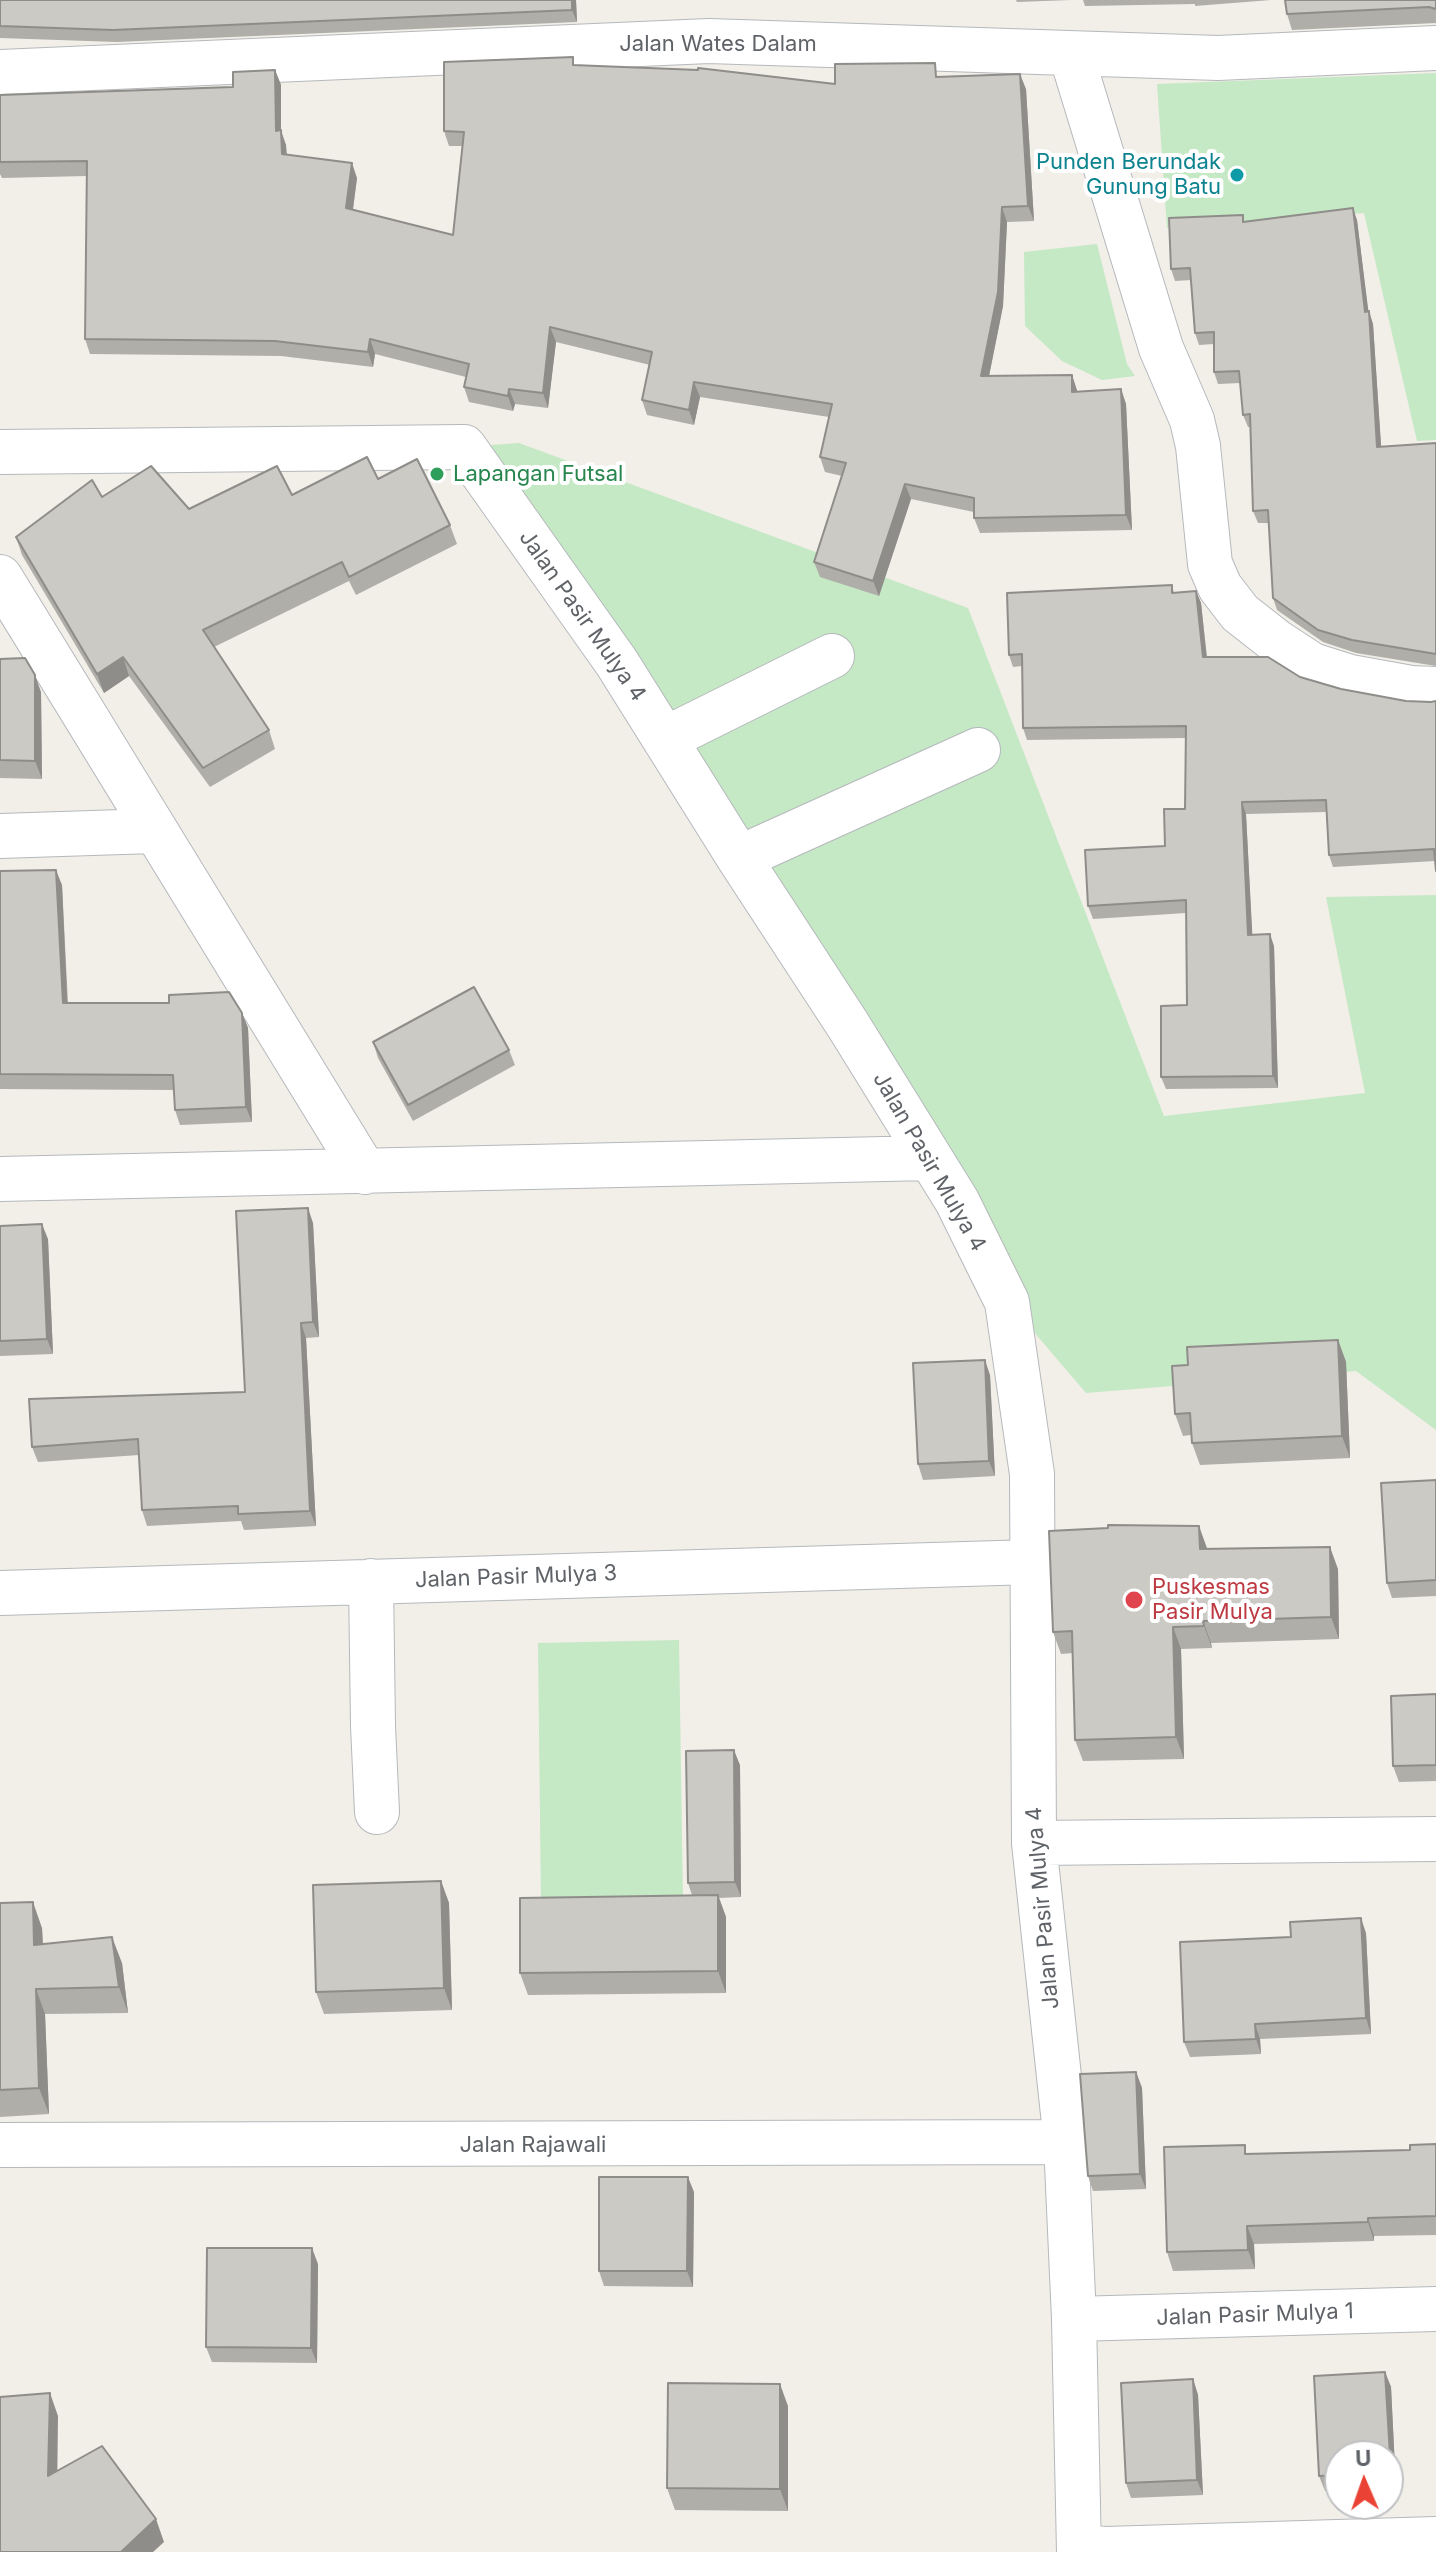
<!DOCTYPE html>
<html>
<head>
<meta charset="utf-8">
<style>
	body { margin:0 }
	#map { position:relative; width:1436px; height:2552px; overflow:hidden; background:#f1efe8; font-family:Inter,sans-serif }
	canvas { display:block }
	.north { position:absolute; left:1324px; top:2440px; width:80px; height:80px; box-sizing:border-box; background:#fff; border:2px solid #bfc1c3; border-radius:50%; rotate:358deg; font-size:22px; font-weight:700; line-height:32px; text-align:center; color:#5f6368 }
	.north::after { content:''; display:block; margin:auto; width:28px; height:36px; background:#ea4335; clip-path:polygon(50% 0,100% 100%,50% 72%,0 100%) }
</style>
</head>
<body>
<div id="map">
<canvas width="1436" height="2552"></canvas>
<div class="north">U</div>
</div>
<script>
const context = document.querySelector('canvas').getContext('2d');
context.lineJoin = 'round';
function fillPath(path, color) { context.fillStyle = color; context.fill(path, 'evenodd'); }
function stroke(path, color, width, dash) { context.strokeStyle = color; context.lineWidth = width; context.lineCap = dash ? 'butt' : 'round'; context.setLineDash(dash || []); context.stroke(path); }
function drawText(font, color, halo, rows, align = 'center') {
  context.font = font + ' Inter,sans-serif'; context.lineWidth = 8; context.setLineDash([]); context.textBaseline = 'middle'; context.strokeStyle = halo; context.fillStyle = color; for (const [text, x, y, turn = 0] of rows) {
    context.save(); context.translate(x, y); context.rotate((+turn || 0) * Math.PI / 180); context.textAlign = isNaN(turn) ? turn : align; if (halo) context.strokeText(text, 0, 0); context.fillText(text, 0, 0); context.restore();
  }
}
const green = new Path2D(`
	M1436,73V440L1417,441L1364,213L1167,228L1157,84Z
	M1097,244L1127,364L1135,376L1102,380L1062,361L1025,326L1024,252Z
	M519,443L968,608L1164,1116L1365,1093L1326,897L1436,895V1430L1356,1371L1086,1393L1004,1297L464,447Z
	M679,1640L683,1901L541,1903L538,1643Z`);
const minor = new Path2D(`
	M1071,54L1161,348L1192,420L1198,446L1210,564L1220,587L1240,613L1277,642L1312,665L1350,677L1411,688L1436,689
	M0,72L709,41L1218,58L1436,48
	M0,452L464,447L617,663L739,858L848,1025L957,1201L1007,1302L1032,1474L1034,1843L1066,2142L1074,2319L1079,2552
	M0,577L365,1172
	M665,739L832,656
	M0,836L153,831
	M739,858L978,750
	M0,1179L929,1158
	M371,1581L373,1726L377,1812
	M0,1593L1032,1562
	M1034,1843L1436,1839
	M0,2145L1066,2142
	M1074,2319L1436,2309
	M1079,2547L1106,2549L1436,2539`);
const wall = new Path2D(`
	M0,0H576L577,22L117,42L0,38Z
	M1016,0H1071L1017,2Z
	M1083,0H1271L1195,6V4L1085,6Z
	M1436,0V23L1292,30L1287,14Z
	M576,65L835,84L940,77L1026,89L1034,221L1007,222L1003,306L989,376L1072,375L1077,392L1121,389L1126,404L1132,530L980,533L974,518V512L911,499L879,596L820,577L814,562L842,476L825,472L820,457L829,417L700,397L694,425L647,415L642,400L650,365L556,342L548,408L515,404L513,411L469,402L464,387L466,377L375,354L373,367L281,356L90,354L85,339L87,176L2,178L0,174V95L233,87L275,70L281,85V131L286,145L287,155L357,178L353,210L453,235L462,146H449L444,131Z
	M1357,220L1368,311L1373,324L1381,447L1436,443V666L1356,653L1323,642L1277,610L1273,598L1269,523H1258L1253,511L1250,427H1248L1243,415L1240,383L1218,384L1214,372V344L1199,345L1195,333L1191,280L1175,281L1171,269L1245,221Z
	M378,479L450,525L457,544L356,595L349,581L214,647L269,730L275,749L210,787L129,676L104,693L22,555L16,537L102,497L189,509L292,495Z
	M1172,585L1174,593L1196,591L1201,603L1207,657L1300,677L1341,689L1406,701L1431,702L1435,861L1333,867L1329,855L1326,812L1246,814L1252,934L1274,946L1278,1088L1166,1089L1161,1077L1187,1005L1186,913L1093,919L1088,906L1165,846L1185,809L1186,738L1027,740L1023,728L1022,666L1013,667L1009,655Z
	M0,659L41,692L42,779L0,778Z
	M0,871L62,885L68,1003L242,1013L248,1028L252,1122L180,1125L175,1110L174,1090L0,1089Z
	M373,1042L509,1050L515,1065L413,1121L378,1058Z
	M313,1223L319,1337L306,1338L316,1526L244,1530L241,1521L147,1526L142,1510L139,1455L38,1462L32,1447L245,1392Z
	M0,1226L48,1239L53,1354L0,1356Z
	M1338,1340L1346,1362L1350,1458L1200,1465L1192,1443L1191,1435L1183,1436L1175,1414L1188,1365Z
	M990,1375L995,1476L923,1480L918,1464Z
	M1436,1480V1596L1392,1598L1387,1583Z
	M1207,1549L1338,1569L1339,1639L1211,1643L1212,1648L1181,1649L1184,1759L1083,1761L1075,1740L1073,1653L1061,1654L1053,1632Z
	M1436,1694V1781L1399,1782L1393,1766Z
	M740,1765L741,1897L719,1898L726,1917V1993L528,1995L520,1973L692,1895L688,1883Z
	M441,1881L449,1903L452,2010L324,2014L316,1992Z
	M0,1903L42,1928L43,1944L122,1963L128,2013L45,2014L49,2114L0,2117Z
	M1366,1933L1371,2034L1260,2039L1261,2054L1190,2057L1184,2042Z
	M1136,2072L1142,2088L1146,2189L1093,2191L1088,2176Z
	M1436,2144V2235L1374,2236V2241L1254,2244L1255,2269L1173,2271L1167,2252L1249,2154L1410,2150Z
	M694,2192L693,2287L604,2286L599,2271Z
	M318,2264L317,2363L212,2362L206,2347Z
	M1385,2372L1391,2387L1396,2488H1388V2456H1340V2490L1325,2491L1319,2476Z
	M1193,2379L1198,2395L1203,2495L1131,2498L1126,2483Z
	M788,2406V2511L675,2510L667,2488Z`);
const shadedWall = new Path2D(`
	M572,0H576L577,22L572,10Z
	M275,70L281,85V131L286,145L287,169L276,131Z
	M1020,74L1026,89L1034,221L1028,206Z
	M352,163L357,178L351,223L346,208Z
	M1002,207L1007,222L1003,306L986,391L981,376Z
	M1353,208L1357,220L1370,324L1365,312Z
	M1369,311L1373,324L1382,459L1377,447Z
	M550,327L556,342L548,408L543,393Z
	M370,339L375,354L373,367L368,352Z
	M1072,375L1077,390L1078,407L1072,392Z
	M694,382L700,397L694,425L689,410Z
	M509,389L515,404L513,411L508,396Z
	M1121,389L1126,404L1132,530L1126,515Z
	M905,484L911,499L879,596L873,581Z
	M1196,591L1201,603L1208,670L1203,657Z
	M123,657L129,676L104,693L97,674Z
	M35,675L41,692L42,779L35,761Z
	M1242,802L1246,814L1253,947L1248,935Z
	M56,870L62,885L68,1018L63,1003Z
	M1270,934L1274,946L1278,1088L1273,1076Z
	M242,1013L248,1028L252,1122L246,1107Z
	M308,1208L313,1223L319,1337L313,1322Z
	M42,1224L48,1239L53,1354L47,1339Z
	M301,1323L306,1338L316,1526L310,1511Z
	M1338,1340L1346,1362L1350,1458L1342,1436Z
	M985,1360L990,1375L995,1476L989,1461Z
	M1199,1526L1207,1548L1208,1571L1200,1549Z
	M1330,1547L1338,1569L1339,1639L1331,1617Z
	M1203,1621L1211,1643L1212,1648L1204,1626Z
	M1173,1627L1181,1649L1184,1759L1176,1737Z
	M734,1750L740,1765L741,1897L735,1882Z
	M441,1881L449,1903L452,2010L444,1988Z
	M718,1895L726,1917V1993L718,1971Z
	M33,1902L42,1928L44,1971L34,1945Z
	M1361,1918L1366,1933L1371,2034L1366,2018Z
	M112,1937L122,1963L128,2013L119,1987Z
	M36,1989L45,2014L49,2114L39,2088Z
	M1255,2024L1260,2039L1261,2054L1256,2039Z
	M1136,2072L1142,2088L1146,2189L1140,2174Z
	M688,2177L694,2192L693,2287L687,2271Z
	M1368,2218L1374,2236V2241L1368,2222Z
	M1247,2226L1254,2244L1255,2269L1248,2250Z
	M312,2248L318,2264L317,2363L311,2348Z
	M1385,2372L1391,2387L1396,2488L1391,2472Z
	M1193,2379L1198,2395L1203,2495L1197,2480Z
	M780,2384L788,2406V2511L780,2489Z
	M50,2393L58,2416L57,2498L48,2476Z
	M156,2519L164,2542L153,2552H121Z`);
const building = new Path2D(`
	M0,0H572V10L113,30L0,26Z
	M1285,0H1436V9L1429,7L1287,14Z
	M573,57V65L698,70V68L835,84V64L935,63L936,77L1020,74L1028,206L1002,207L998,292L981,376L1072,375V392L1121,389L1126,515L974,518V498L905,484L873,581L814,562L846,463L820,457L832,404L694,382L689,410L642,400L652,352L550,327L543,393L509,389L508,396L464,387L469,364L370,339L368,352L275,341L85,339L87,161L0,162V95L233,87V72L275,70L276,131L281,130L282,154L352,163L346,208L453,235L464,132L444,131V62Z
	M1353,208L1365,312L1369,311L1377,447L1436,443V654L1352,640L1318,630L1273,598L1268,510L1253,511L1250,414L1243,415L1239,371L1214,372V332L1195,333L1190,268L1171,269L1169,218L1243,215V222Z
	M367,457L378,479L417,459L450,525L349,577L342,562L203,630L269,730L203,768L123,657L97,674L16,537L92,480L102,497L151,466L189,509L277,466L292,495Z
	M1172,585V593L1196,591L1203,657H1268L1300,677L1341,689L1406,701L1431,702L1436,701V871L1434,849L1329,855L1326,800L1242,802L1248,935L1270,934L1273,1076L1161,1077V1006L1187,1005L1186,900L1088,906L1085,850L1165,846L1164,809H1185L1186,726L1023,728L1022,654L1009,655L1007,593Z
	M25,658L35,675V761L0,760V659Z
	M56,870L63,1003H169V995L229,992L242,1013L246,1107L175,1110L173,1075L0,1074V871Z
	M474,987L509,1050L408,1105L373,1042Z
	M308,1208L313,1322L301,1323L310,1511L238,1514V1506L142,1510L138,1439L32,1447L29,1399L245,1392L236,1211Z
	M42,1224L47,1339L0,1341V1226Z
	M1338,1340L1342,1436L1192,1443L1190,1413L1175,1414L1172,1366L1188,1365L1187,1347Z
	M985,1360L989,1461L918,1464L913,1363Z
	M1436,1480V1580L1387,1583L1381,1483Z
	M1108,1525L1199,1526L1200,1549L1330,1547L1331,1617L1203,1621L1204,1626L1173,1627L1176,1737L1075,1740L1072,1631L1053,1632L1049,1531L1108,1528Z
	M1436,1694V1765L1393,1766L1391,1696Z
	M734,1750L735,1882L688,1883L686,1751Z
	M441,1881L444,1988L316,1992L313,1885Z
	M718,1895V1971L520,1973V1898Z
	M33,1902L34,1945L112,1937L119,1987L36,1989L39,2088L0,2090V1903Z
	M1361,1918L1366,2018L1255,2024L1256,2039L1184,2042L1180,1942L1291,1937L1290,1922Z
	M1136,2072L1140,2174L1088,2176L1080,2074Z
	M1436,2144V2216L1368,2218V2222L1247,2226L1248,2250L1167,2252L1164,2147L1245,2145V2154L1410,2150V2145Z
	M599,2177H688L687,2271H599Z
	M207,2248H312L311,2348L206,2347Z
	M1385,2372L1391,2472L1388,2473V2456H1340V2475L1319,2476L1314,2376Z
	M1193,2379L1197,2480L1126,2483L1121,2383Z
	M668,2383L780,2384V2489L667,2488Z
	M50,2393L48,2476L102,2446L156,2519L121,2552H0V2397Z`);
const markers = [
	[1237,175,8,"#0f9aa8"],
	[437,474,8,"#2e9e5b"],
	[1134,1600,10,"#e0444e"]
];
const streetNames = [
	["Jalan Wates Dalam",718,44],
	["Jalan Pasir Mulya 4",582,616,55],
	["Jalan Pasir Mulya 4",929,1162,60],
	["Jalan Pasir Mulya 3",516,1577,-2],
	["Jalan Pasir Mulya 4",1043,1908,-95],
	["Jalan Rajawali",533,2145],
	["Jalan Pasir Mulya 1",1255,2315,-2]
];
const cultureNames = [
	["Punden Berundak",1221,162],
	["Gunung Batu",1221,187]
];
const leisureNames = [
	["Lapangan Futsal",453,474]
];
const healthNames = [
	["Puskesmas",1152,1587],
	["Pasir Mulya",1152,1612]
];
fillPath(green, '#c5e8c5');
stroke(minor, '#b5b8bc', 46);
stroke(minor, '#fff', 44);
fillPath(wall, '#afaea9');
fillPath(shadedWall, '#8f8d8a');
fillPath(building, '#cccac5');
stroke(building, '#8f8d8a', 2);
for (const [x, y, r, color] of markers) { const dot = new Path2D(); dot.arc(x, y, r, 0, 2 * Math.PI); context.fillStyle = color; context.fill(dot); stroke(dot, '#fff', 3); }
drawText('22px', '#5f6368', '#fff', streetNames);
drawText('22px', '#0d838f', '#fff', cultureNames, 'right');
drawText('22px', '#27864d', '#fff', leisureNames, 'left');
drawText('22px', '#be3a42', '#fff', healthNames, 'left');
</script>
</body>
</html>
